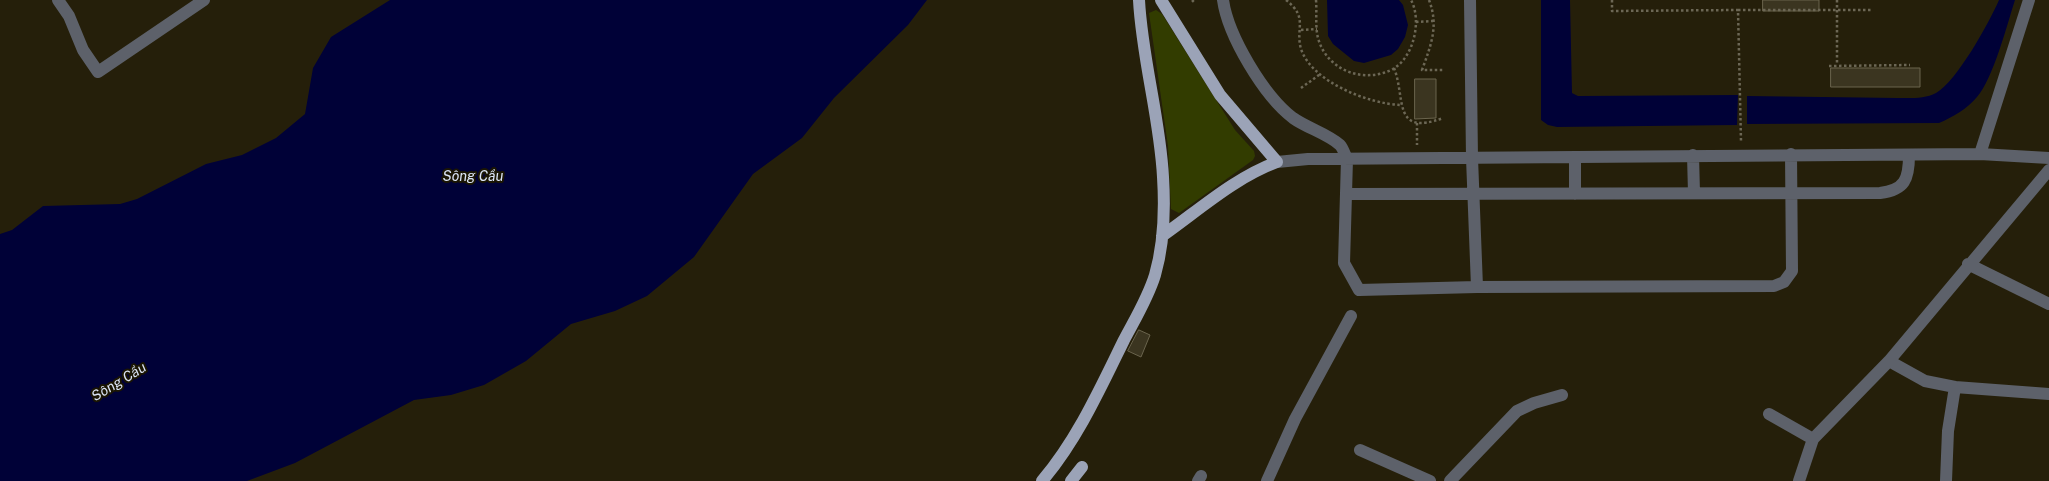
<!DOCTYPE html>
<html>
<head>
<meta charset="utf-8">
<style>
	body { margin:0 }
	canvas { display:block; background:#251f0a }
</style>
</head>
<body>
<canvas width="2049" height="481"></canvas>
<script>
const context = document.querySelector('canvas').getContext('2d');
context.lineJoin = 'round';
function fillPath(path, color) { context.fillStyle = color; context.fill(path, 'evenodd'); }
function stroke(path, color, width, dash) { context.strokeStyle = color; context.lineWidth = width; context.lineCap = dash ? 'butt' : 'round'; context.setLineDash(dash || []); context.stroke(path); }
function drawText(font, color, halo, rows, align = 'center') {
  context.font = font + ' "Public Sans",sans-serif'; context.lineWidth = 4; context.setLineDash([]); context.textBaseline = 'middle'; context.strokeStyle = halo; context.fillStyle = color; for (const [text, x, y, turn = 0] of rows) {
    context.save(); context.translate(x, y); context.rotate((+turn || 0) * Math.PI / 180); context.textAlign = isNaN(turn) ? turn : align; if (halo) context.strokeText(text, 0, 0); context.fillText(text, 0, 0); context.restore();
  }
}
const green = new Path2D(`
	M1156,10L1162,14L1235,130L1254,151L1255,156L1253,160L1179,213L1171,209L1168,146L1149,13Z`);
const water = new Path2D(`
	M390,0H927L908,25L834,98L802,138L753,174L694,257L647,296L615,311L571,324L526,361L484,385L451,395L414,400L295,463L247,481H0V234L12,230L43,206L120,204L137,199L206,164L242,155L276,138L305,114L313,68L331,37Z
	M1327,0H1399L1403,5L1408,25L1405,37L1398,49L1391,55L1364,63L1354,61L1333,44L1328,36Z
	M1541,0H1570L1572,93L1578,96L1738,95L1737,125L1557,127L1548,125L1541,120Z
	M1999,0H2015C2007,25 1993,79 1977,97C1967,109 1953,117 1939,123L1747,124V96L1898,98C1910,98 1925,99 1936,93C1957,81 1989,23 1999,0Z`);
const building = new Path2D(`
	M1763,0H1819V11H1763Z
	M1831,68H1920V87H1831Z
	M1415,79H1436V118L1415,119Z
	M1139,330L1150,335L1141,357L1128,351Z`);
const path = new Path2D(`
	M1192,0L1194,2
	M1286,0C1309,18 1295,28 1301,49C1312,82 1369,104 1401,105
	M1316,0C1317,13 1315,26 1318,38C1327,71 1364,84 1393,69C1414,57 1422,20 1411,0
	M1429,0C1439,26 1431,45 1422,70H1443
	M1612,0V11L1738,10L1741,141
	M1837,0V65
	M1738,10H1871
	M1416,22L1433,21
	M1301,30L1317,29
	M1829,66L1910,65
	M1394,68C1406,98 1392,137 1443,118
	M1301,88L1319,75
	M1417,123V145`);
const minor = new Path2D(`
	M58,0L69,16L83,50L98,72L204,0
	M1223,0C1228,36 1264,96 1293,118C1307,128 1328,134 1340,145C1343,148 1345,155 1347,159L1344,263L1359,290L1477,287L1774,286L1784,282L1792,271L1791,154
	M1470,0L1472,158L1477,287
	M1980,154L2029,0
	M1693,155L1694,193
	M1575,157V194
	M1277,162L1308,159L1980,154L2049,158
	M1346,194L1880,193C1905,190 1909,179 1909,155
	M1968,264L2049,304
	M1889,361L1925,381L1955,387L1948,431L1946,481
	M1955,387L2049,394
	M1769,414L1813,439
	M1360,450L1430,481
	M1198,481L1201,476
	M1267,481L1295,419L1351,316
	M1450,481L1517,411L1534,403L1562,395
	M1799,481L1813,439L1889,361L2049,170`);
const major = new Path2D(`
	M1161,0L1220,95L1277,162C1234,178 1199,210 1162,236
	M1042,481C1077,440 1100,389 1124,340C1135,319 1148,298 1155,275C1164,244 1165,209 1163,177C1160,118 1142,59 1139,0
	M1071,481L1082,467`);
const waterNames = [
	["Sông Cầu",473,177],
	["Sông Cầu",119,382,-31]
];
fillPath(green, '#323c00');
fillPath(water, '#000137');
fillPath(building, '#3b3520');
stroke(building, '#6a644d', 1);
stroke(path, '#6c6755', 2.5, [2.5, 2.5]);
stroke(minor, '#5d616a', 12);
stroke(major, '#9ba3b7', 12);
drawText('italic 14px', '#dbe4f6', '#1b1603', waterNames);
</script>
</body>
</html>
